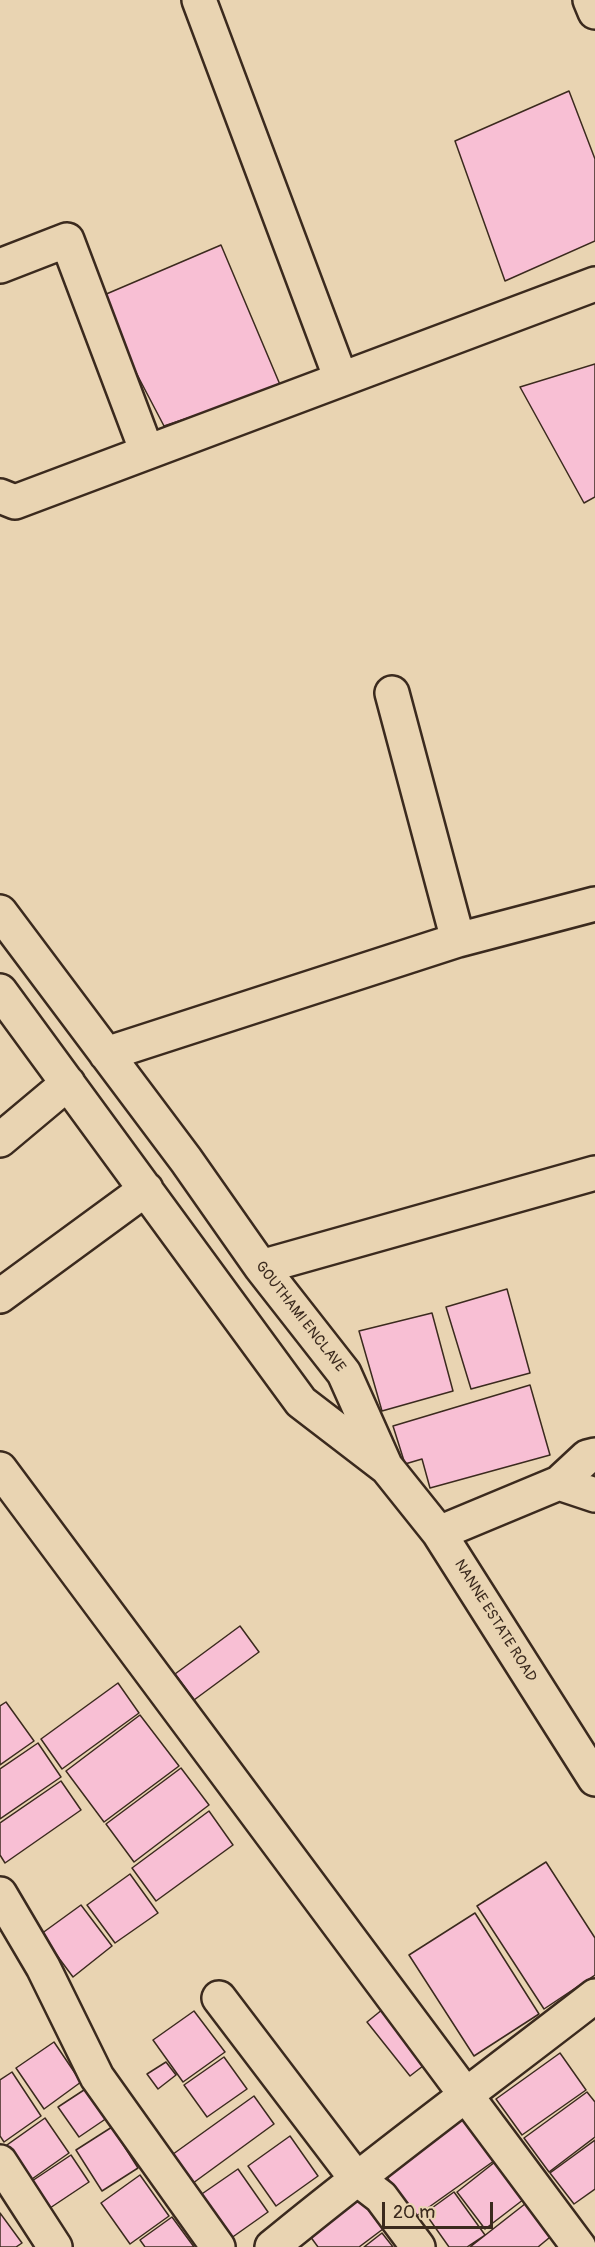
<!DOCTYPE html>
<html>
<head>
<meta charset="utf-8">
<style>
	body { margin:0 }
	#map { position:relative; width:595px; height:2247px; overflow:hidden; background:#e9d4b2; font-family:Pangolin,sans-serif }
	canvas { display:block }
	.scale { position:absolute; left:382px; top:2202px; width:111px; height:27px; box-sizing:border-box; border:3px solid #3b2a1e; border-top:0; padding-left:8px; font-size:18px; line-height:21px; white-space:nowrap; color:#3b2a1e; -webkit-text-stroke:4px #e9d4b2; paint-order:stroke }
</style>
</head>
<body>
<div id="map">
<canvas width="595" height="2247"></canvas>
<div class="scale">20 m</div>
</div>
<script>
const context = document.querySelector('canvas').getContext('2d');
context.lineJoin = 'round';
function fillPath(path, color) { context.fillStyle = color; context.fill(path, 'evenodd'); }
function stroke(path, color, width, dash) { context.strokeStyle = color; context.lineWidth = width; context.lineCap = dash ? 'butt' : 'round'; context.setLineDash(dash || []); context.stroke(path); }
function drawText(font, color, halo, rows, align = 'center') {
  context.font = font + ' Pangolin,sans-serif'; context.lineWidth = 4.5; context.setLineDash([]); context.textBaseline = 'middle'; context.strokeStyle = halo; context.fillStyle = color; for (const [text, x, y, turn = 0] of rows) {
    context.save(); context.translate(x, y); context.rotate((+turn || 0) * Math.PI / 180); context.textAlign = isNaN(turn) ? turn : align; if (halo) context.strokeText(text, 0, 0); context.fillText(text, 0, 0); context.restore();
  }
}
const building = new Path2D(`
	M569,91L595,159V241L505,281L455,141Z
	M221,245L281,387L164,426L97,298Z
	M595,364V497L584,503L520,387Z
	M507,1289L530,1373L471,1389L446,1307Z
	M432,1313L453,1391L382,1411L359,1331Z
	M530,1385L550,1455L430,1488L422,1459L405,1464L393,1426Z
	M240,1626L259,1652L194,1700L175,1674Z
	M118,1683L139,1713L62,1769L41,1739Z
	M6,1702L34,1741L0,1765V1706Z
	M140,1715L179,1766L104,1822L66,1771Z
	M38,1743L61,1777L0,1819V1769Z
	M181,1768L209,1805L134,1862L106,1824Z
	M61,1781L81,1810L5,1863L0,1855V1823Z
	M209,1811L233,1845L156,1901L132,1868Z
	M546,1862L595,1938V1975L544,2009L477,1906Z
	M130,1874L158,1913L115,1943L87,1905Z
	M81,1905L112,1946L73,1977L41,1934Z
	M475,1913L539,2014L474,2056L409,1955Z
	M388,2005L432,2059L410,2076L367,2022Z
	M194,2011L225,2052L183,2082L153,2040Z
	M54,2042L81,2082L44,2109L16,2068Z
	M560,2053L586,2090L522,2135L496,2099Z
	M224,2057L247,2089L207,2117L184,2085Z
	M166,2062L176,2075L158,2089L147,2074Z
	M12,2072L41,2116L4,2142L0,2136V2080Z
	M87,2088L107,2118L79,2137L58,2107Z
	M587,2092L595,2102V2137L549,2172L524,2138Z
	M254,2096L274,2124L189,2186L169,2157Z
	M467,2114L498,2158L415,2217L384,2173Z
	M45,2118L69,2153L22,2186L0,2150Z
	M112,2127L138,2168L102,2191L76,2150Z
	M290,2136L318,2176L276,2206L248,2166Z
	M595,2140V2189L574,2204L550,2173Z
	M71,2155L89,2182L50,2208L32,2181Z
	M500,2158L528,2196L485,2229L457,2192Z
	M238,2169L268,2212L227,2241L196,2198Z
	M140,2175L169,2216L130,2244L101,2203Z
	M454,2192L485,2235L467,2247H449L425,2213Z
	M356,2194L383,2229L359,2247H318L307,2232Z
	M530,2200L555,2233L538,2247H470Z
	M0,2213L22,2243L16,2247H0Z
	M172,2217L194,2247H145L140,2240Z
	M382,2233L393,2247H364Z`);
const minor = new Path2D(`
	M199,0L341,379
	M590,0L595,12
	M0,266L67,240L147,452
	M0,496L15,502L595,284
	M392,693L458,940
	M0,912L186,1160L261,1267L344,1373L385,1465
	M0,991L301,1402L387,1468L439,1533L595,1779
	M106,1054L458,940L595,904
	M0,1140L68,1083
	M261,1267L595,1173
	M0,1296L146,1189
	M0,1469L579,2247
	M559,1483L595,1495
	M439,1533L559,1483L587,1457L595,1455
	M0,1894L43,1967L97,2077L218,2247
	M219,1998L355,2177L381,2197L418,2247
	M0,2162L55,2247
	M272,2247C377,2160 487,2080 595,1996`);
const streetNames = [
	["GOUTHAMI ENCLAVE",300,1317,52],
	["NANNE ESTATE ROAD",495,1621,58]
];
fillPath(building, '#f8bfd4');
stroke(building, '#3b2a1e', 1.5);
stroke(minor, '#3b2a1e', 38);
stroke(minor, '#e9d4b2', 33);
drawText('15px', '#3b2a1e', '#e9d4b2', streetNames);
</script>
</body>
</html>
